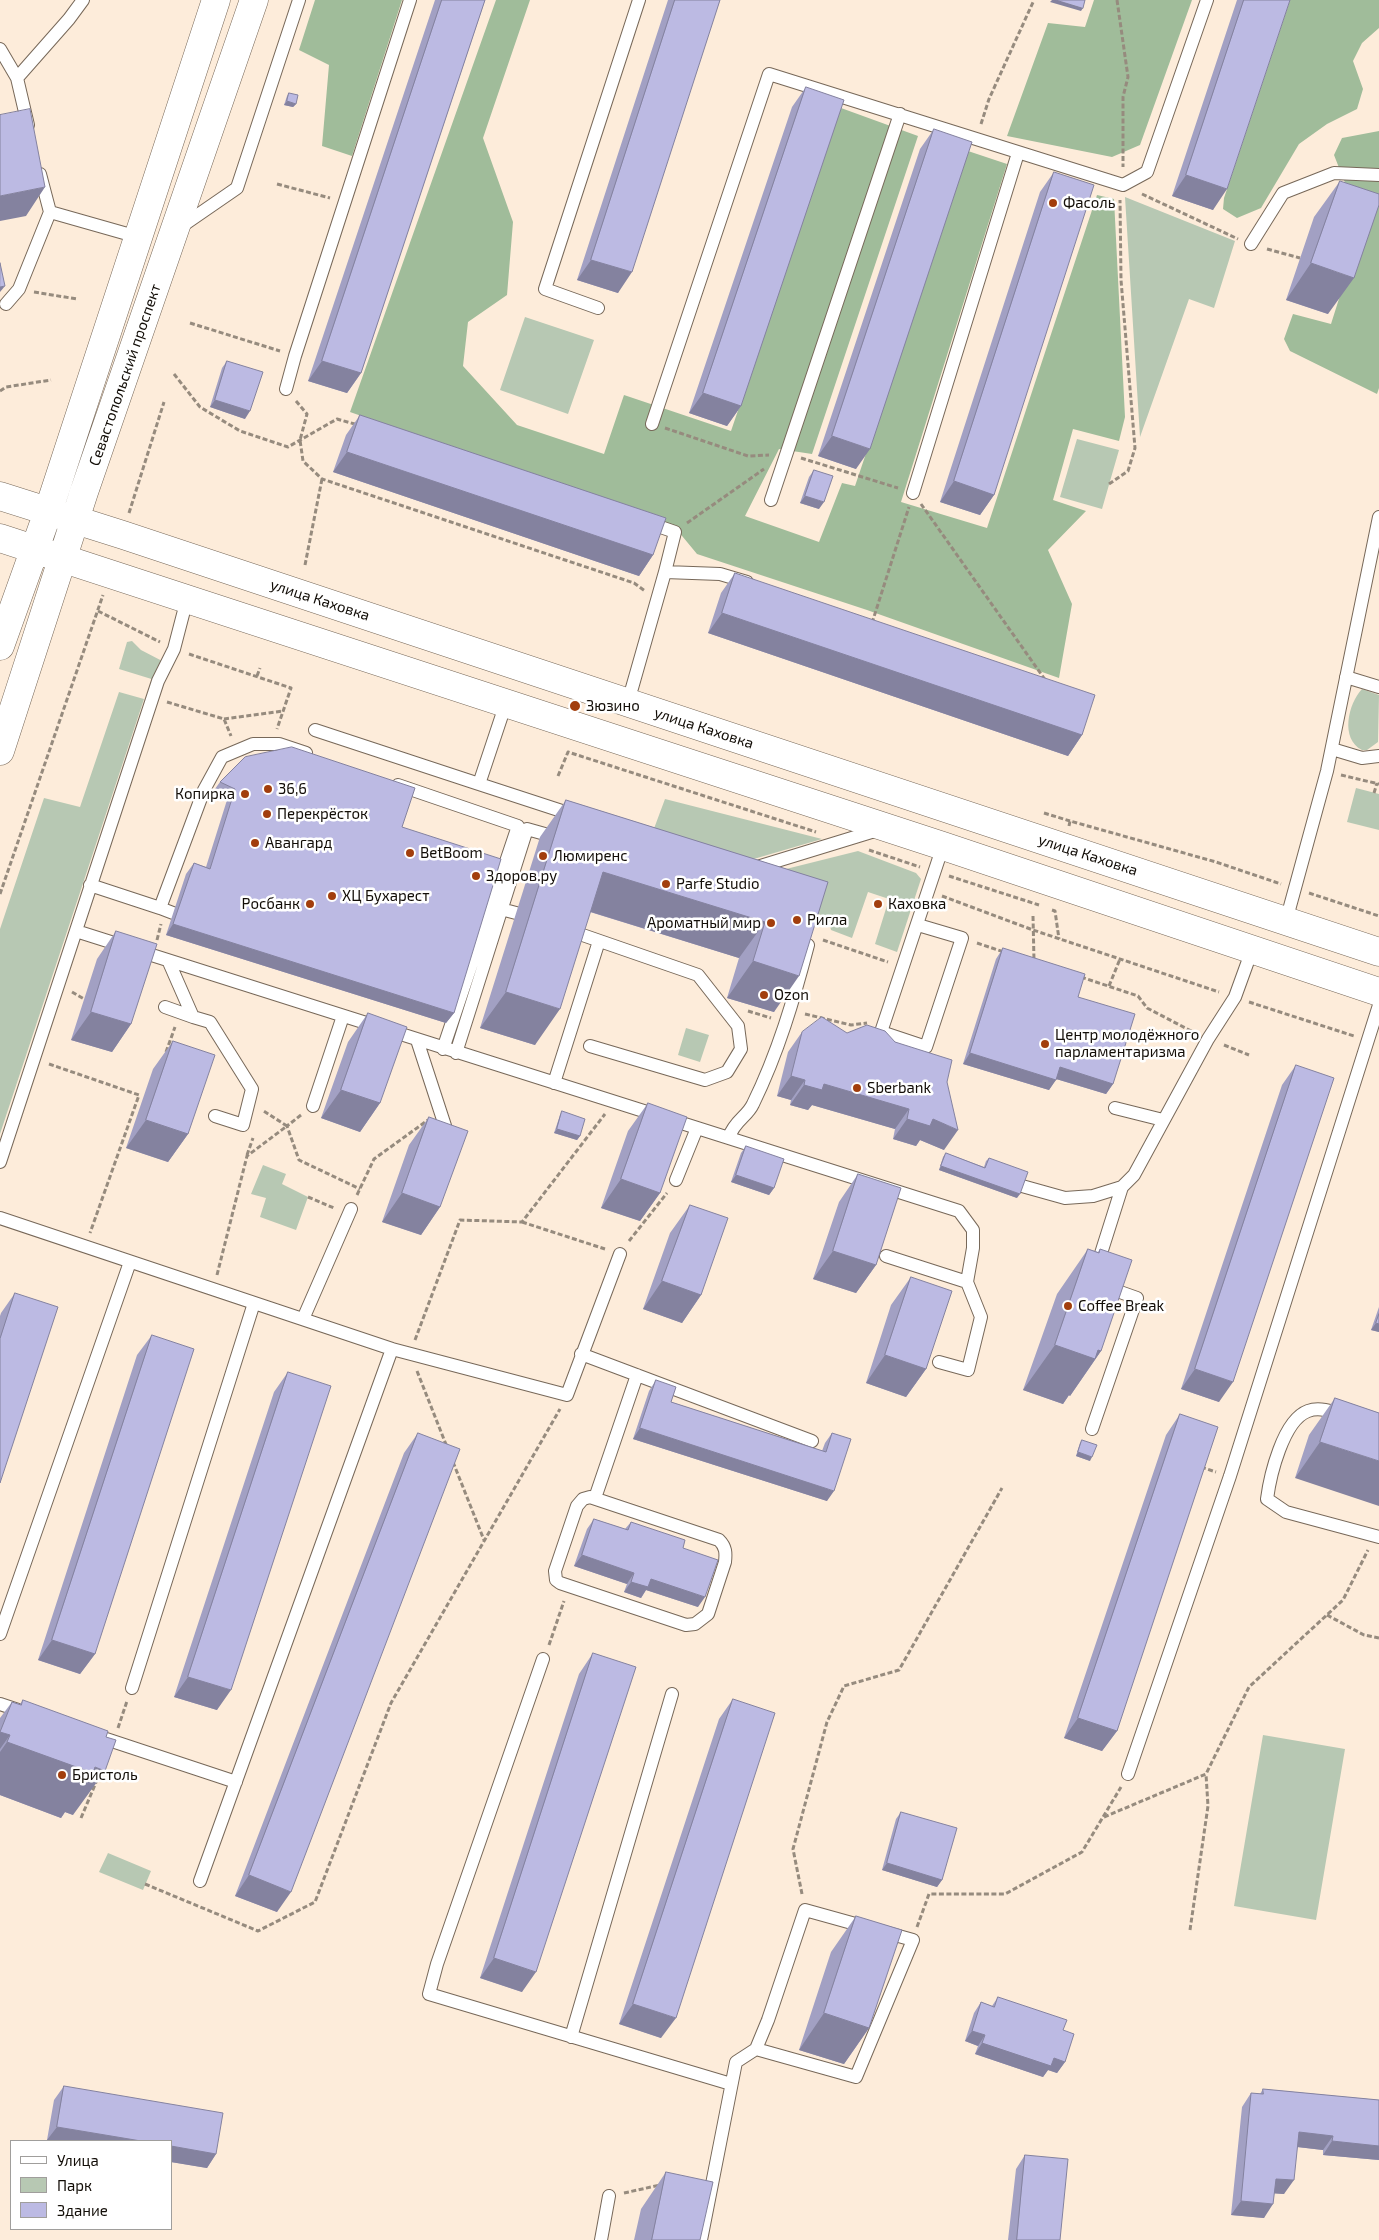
<!DOCTYPE html>
<html>
<head>
<meta charset="utf-8">
<style>
	body { margin:0 }
	#map { position:relative; width:1379px; height:2240px; overflow:hidden; background:#fdecda; font-family:"Exo 2",sans-serif }
	canvas { display:block }
	.legend { position:absolute; left:10px; top:2140px; width:162px; height:90px; box-sizing:border-box; background:#fff; border:1px solid #a09e9c; margin:0; padding:6px 9px; list-style:none; font-size:15px; color:#120d07 }
	.legend li { display:flex; align-items:center; gap:10px; height:25px }
	.legend b { width:25px; border:1px solid #a09e9c }
</style>
</head>
<body>
<div id="map">
<canvas width="1379" height="2240"></canvas>
<ul class="legend">
<li><b style="height:6px;background:#fff"></b>Улица</li>
<li><b style="height:14px;background:#b7c8b3"></b>Парк</li>
<li><b style="height:14px;background:#bcbae3"></b>Здание</li>
</ul>
</div>
<script>
const context = document.querySelector('canvas').getContext('2d');
context.lineJoin = 'round';
function fillPath(path, color) { context.fillStyle = color; context.fill(path, 'evenodd'); }
function stroke(path, color, width, dash) { context.strokeStyle = color; context.lineWidth = width; context.lineCap = dash ? 'butt' : 'round'; context.setLineDash(dash || []); context.stroke(path); }
function drawText(font, color, halo, rows, align = 'center') {
  context.font = font + ' "Exo 2",sans-serif'; context.lineWidth = 5; context.setLineDash([]); context.textBaseline = 'middle'; context.strokeStyle = halo; context.fillStyle = color; for (const [text, x, y, turn = 0] of rows) {
    context.save(); context.translate(x, y); context.rotate((+turn || 0) * Math.PI / 180); context.textAlign = isNaN(turn) ? turn : align; if (halo) context.strokeText(text, 0, 0); context.fillText(text, 0, 0); context.restore();
  }
}
const green = new Path2D(`
	M1125,197L1235,241L1214,308L1189,299L1140,437Z
	M525,317L594,340L568,414L500,390Z
	M1077,439L1119,450L1102,509L1060,497Z
	M132,641L141,650L166,663L158,681L119,669L127,642Z
	M1362,689L1379,695L1378,742L1367,750H1362C1340,739 1348,704 1362,689Z
	M119,692L144,699L0,1134V929L44,798L80,807Z
	M1356,788L1379,794V830L1347,822Z
	M665,799L822,839L723,868L649,842Z
	M858,851L916,873L921,879L897,952L875,944L889,899L868,892L852,938L831,930L828,917L775,901L770,873Z
	M686,1028L709,1035L700,1062L678,1055Z
	M263,1165L286,1174L282,1184L308,1197L296,1230L260,1217L266,1198L251,1194Z
	M1263,1735L1345,1749L1316,1920L1234,1906Z
	M108,1853L151,1871L143,1890L99,1872Z`);
const forest = new Path2D(`
	M315,0H402L352,156L322,146L329,65L299,50Z
	M496,0H530L483,138L513,222L507,295L468,322L463,366L517,425L604,454L624,395L731,431L841,108L918,136L812,454L779,449L745,516L819,542L842,483L855,486L968,151L1007,164L901,502L987,528L1097,195L1114,199L1125,417L1119,441L1073,429L1053,500L1086,511L1048,550L1072,604L1059,678L867,610L697,554L673,525L350,412Z
	M1094,0H1192L1140,145L1112,157L1007,136L1048,23L1085,27Z
	M1290,0H1379V28L1362,43L1353,61L1363,89L1357,109L1327,124L1299,144L1261,208L1237,218L1223,209L1224,198Z
	M1379,131V388L1377,394L1290,351L1284,339L1293,314L1331,324L1362,226L1334,155L1342,138Z`);
const path = new Path2D(`
	M1117,0L1128,77L1123,97V167
	M981,124L989,99L1034,0
	M277,184L330,198
	M1142,194L1238,239
	M1267,249L1300,258
	M34,292L77,299
	M190,323L280,351
	M174,374L200,407L240,431L288,447L337,419L358,425
	M0,391L6,387L51,380
	M296,401L307,414L300,440L303,461L322,479L634,583L645,591
	M665,428L748,456L769,455
	M801,458L898,488
	M1109,484L1128,471L1135,448L1121,280L1120,200
	M921,504L1046,681
	M129,513L164,402
	M687,523L764,469
	M305,565L322,479
	M98,611L160,642
	M872,623L909,507
	M189,654L291,688L277,729
	M257,676L260,668
	M167,702L224,719L231,736
	M224,719L283,711
	M1341,775L1379,784
	M558,776L568,752L816,832
	M1374,793L1377,783
	M1044,813L1070,821
	M1069,826L1070,821L1216,862L1281,884
	M869,850L920,867
	M949,876L1039,905
	M1309,893L1379,916
	M0,894L103,595
	M942,896L1033,930L1219,992
	M1052,910L1055,911L1059,939
	M1033,916L1034,961
	M157,940L161,924
	M823,940L888,962
	M977,943L1004,952
	M1081,977L1138,996L1147,1008L1195,1033
	M1109,986L1120,959
	M72,992L84,999
	M1249,1002L1354,1036
	M748,1011L771,1018
	M805,1014L851,1025L867,1023
	M1224,1045L1249,1055
	M166,1052L175,1027
	M49,1064L139,1095L90,1233
	M301,1115L287,1126L299,1160L360,1189
	M247,1155L253,1138
	M357,1195L374,1159L428,1120
	M308,1197L334,1208
	M522,1222L605,1249
	M629,1241L667,1193
	M217,1275L247,1156L287,1126L262,1110
	M415,1340L460,1220L522,1222L605,1114
	M417,1371L447,1447
	M453,1462L484,1540
	M1201,1467L1216,1472
	M1327,1615L1364,1635L1379,1638
	M549,1645L564,1601
	M118,1728L127,1701
	M1104,1817L1206,1774L1249,1687L1343,1600L1368,1550
	M81,1818L97,1780
	M145,1884L258,1931L315,1902L391,1703L560,1409
	M802,1894L793,1849L827,1722L844,1686L899,1670L1002,1488
	M917,1927L929,1894H1005L1082,1852L1121,1787
	M1190,1930L1208,1806L1206,1774
	M624,2193L660,2185`);
const lane = new Path2D(`
	M0,49L17,78L28,125
	M17,78L69,19L83,0
	M50,212L138,237
	M179,228L237,188L299,0
	M1251,244L1283,193L1334,173L1379,175
	M6,304L19,289L50,212L40,174
	M598,308L545,289L639,0
	M286,389L295,356L410,0
	M652,424L769,74L1123,185L1147,172L1207,0
	M913,493L1018,153
	M771,500L900,114
	M646,522L675,532L665,572L720,574L747,582
	M1346,677L1379,687
	M626,703L632,688L665,572
	M315,730L479,784L506,703
	M1332,749L1362,758L1379,756
	M479,784L574,815
	M398,785L518,826L443,1049
	M754,868L878,830
	M90,885L160,908L204,790L222,757L253,744H279L306,753
	M160,908L173,913
	M501,909L516,913
	M1286,921L1327,771L1379,517
	M918,925L962,938L926,1047L881,1032L943,846
	M76,931L959,1211L973,1230V1248L967,1282L981,1317L968,1370L939,1362
	M571,931L698,975L738,1026L741,1049L727,1072L705,1080L590,1046
	M168,960L193,1017L210,1022L252,1089L243,1125L215,1116
	M165,1007L193,1017
	M417,1040L449,1138
	M456,1053L527,829L559,838
	M554,1083L599,941
	M313,1106L343,1016
	M1115,1108L1163,1120
	M729,1137C735,1120 747,1117 753,1104C778,1053 794,999 808,945
	M0,1162L158,681L174,649L187,599
	M676,1180L697,1128
	M1022,1186L1065,1198L1093,1196L1122,1187L1134,1175L1208,1039L1235,997L1252,950
	M0,1218L392,1349L567,1395L620,1254
	M886,1256L967,1282
	M1097,1266L1122,1187
	M303,1319L351,1209
	M581,1354L812,1441
	M1342,1415C1331,1411 1319,1407 1308,1411C1283,1420 1270,1476 1267,1499L1286,1512L1379,1537
	M1092,1429L1137,1298L1106,1287
	M590,1497L719,1540C726,1547 726,1553 725,1562L708,1614L695,1624L686,1625L560,1583L556,1580L555,1571L577,1506L583,1499Z
	M595,1498L637,1375
	M0,1634L130,1262
	M543,1659L437,1964L429,1994L731,2084
	M132,1688L254,1303
	M0,1704L24,1712
	M100,1737L236,1782
	M1128,1774L1230,1476L1379,1005
	M200,1881L392,1349
	M571,2037L672,1694
	M601,2240L609,2196
	M701,2240L736,2062L756,2049L768,2020L805,1910L913,1940L856,2077L756,2049`);
const secondary = new Path2D(`
	M0,496L123,535L1379,952
	M0,538L943,846L1379,992
	M0,646L48,512L216,0
	M0,751L84,492L254,0`);
const wall = new Path2D(`
	M435,0H485L361,373L347,393L308,381Z
	M668,0H720L618,293L577,280Z
	M1237,0H1290L1213,210L1172,196Z
	M806,87L741,406L727,426L689,413L792,107Z
	M289,93L296,104L293,107L284,105L287,96Z
	M934,129L856,469L818,456L920,149Z
	M1054,172L994,495L980,515L940,502L1040,192Z
	M1340,181L1328,314L1286,300L1314,217Z
	M227,361L245,419L210,407L222,368Z
	M360,415L653,555L639,576L333,472L346,435Z
	M814,470L819,509L800,503L809,477Z
	M735,573L1082,735L1068,756L708,633L721,593Z
	M220,782L402,827L454,1013L446,1023L166,935L186,874L194,863L206,867L227,800L212,793Z
	M566,800L828,882L774,1012L727,998L739,958L590,912L535,1045L480,1028L540,837Z
	M116,931L131,1024L112,1052L71,1040L97,959Z
	M1003,948L1078,997L1113,1084L1106,1094L1056,1079L1049,1090L963,1064L996,959Z
	M368,1013L380,1103L360,1132L321,1118L348,1042Z
	M802,1032L847,1033L895,1042L947,1082L944,1150L920,1140L916,1146L893,1139L895,1129L812,1105L808,1110L790,1105L791,1100L777,1096L788,1052Z
	M173,1041L188,1134L168,1162L126,1148L153,1069Z
	M1296,1065L1219,1402L1181,1389L1282,1085Z
	M648,1103L660,1193L640,1221L601,1208L628,1131Z
	M562,1111L580,1136L577,1140L554,1133L560,1115Z
	M429,1117L440,1207L421,1235L382,1222L409,1145Z
	M746,1146L774,1188L769,1195L731,1182L741,1153Z
	M946,1153L984,1167L986,1161L989,1158L1017,1198L939,1170L943,1157Z
	M858,1174L876,1265L856,1293L813,1279L839,1202Z
	M690,1205L701,1295L682,1323L643,1309L670,1233Z
	M1088,1249L1098,1252L1100,1249L1101,1351L1070,1396L1069,1395L1063,1404L1023,1390L1057,1294Z
	M911,1277L926,1369L906,1397L866,1383L891,1305Z
	M15,1293L0,1483V1316L1,1313Z
	M1379,1307V1332L1371,1330Z
	M152,1335L95,1654L80,1674L38,1660L137,1355Z
	M288,1372L217,1710L174,1697L274,1392Z
	M656,1380L671,1402L822,1451L825,1443L832,1433L827,1501L633,1439L649,1391Z
	M1335,1398L1379,1413L1295,1478L1309,1435Z
	M1180,1414L1117,1731L1102,1751L1064,1738L1166,1435Z
	M418,1433L277,1912L235,1896L404,1453Z
	M1082,1440L1090,1461L1076,1456L1080,1443Z
	M594,1519L625,1529L631,1522L683,1548L698,1607L646,1590L641,1598L624,1592L627,1584L574,1566L587,1529Z
	M593,1653L522,1992L480,1978L579,1674Z
	M733,1699L661,2038L619,2024L719,1719Z
	M23,1700L73,1815L65,1812L61,1818L0,1795V1718L12,1702L20,1704Z
	M901,1812L942,1880L937,1887L882,1870L896,1819Z
	M856,1916L869,2028L844,2064L799,2050L831,1952Z
	M998,1997L1063,2030L1065,2062L1057,2073L1048,2070L1043,2077L975,2054L978,2046L965,2041L974,2013L981,2002L992,2006Z
	M64,2086L216,2154L207,2168L171,2162V2141L47,2140L54,2100Z
	M1263,2089L1379,2100V2160L1323,2155V2150L1297,2147L1284,2194L1274,2193L1264,2218L1231,2215L1242,2107L1251,2093L1260,2094Z
	M1025,2155L1060,2240H1008L1016,2169Z
	M666,2172L700,2240H634L641,2209Z`);
const shadedWall = new Path2D(`
	M1052,0H1056L1083,8L1081,11L1050,2Z
	M287,101L296,104L293,107L284,105Z
	M1186,175L1227,189L1213,210L1172,196Z
	M45,187L26,216L0,221V196Z
	M591,260L632,272L618,293L577,280Z
	M1311,263L1354,278L1328,314L1286,300Z
	M5,286L0,292V287Z
	M322,361L361,373L347,393L308,381Z
	M703,393L741,406L727,426L689,413Z
	M215,400L250,411L245,419L210,407Z
	M832,436L870,449L856,469L818,456Z
	M347,452L653,555L639,576L333,472Z
	M954,481L994,495L980,515L940,502Z
	M805,496L824,502L819,509L800,503Z
	M722,613L1082,735L1068,756L708,633Z
	M603,872L765,922L739,958L578,908Z
	M173,924L454,1013L446,1023L166,935Z
	M753,961L799,976L774,1012L727,998Z
	M506,992L560,1009L535,1045L480,1028Z
	M91,1012L131,1024L112,1052L71,1040Z
	M970,1053L1056,1080L1049,1090L963,1064Z
	M1060,1067L1113,1084L1106,1094L1053,1078Z
	M791,1076L805,1080L791,1100L777,1096Z
	M824,1084L909,1109L895,1129L812,1105L808,1110L790,1105L804,1085Z
	M341,1090L380,1103L360,1132L321,1118Z
	M907,1119H933L958,1130L944,1150L920,1140L916,1146L893,1139Z
	M146,1120L188,1134L168,1162L126,1148Z
	M557,1129L580,1136L577,1140L554,1133Z
	M941,1166L1020,1194L1017,1198L939,1170Z
	M736,1175L774,1188L769,1195L731,1182Z
	M621,1179L660,1193L640,1221L601,1208Z
	M402,1193L440,1207L421,1235L382,1222Z
	M833,1251L876,1265L856,1293L813,1279Z
	M662,1281L701,1295L682,1323L643,1309Z
	M1376,1323L1379,1324V1332L1371,1330Z
	M1055,1345L1098,1350L1101,1351L1070,1396L1069,1395L1063,1404L1023,1390Z
	M885,1355L926,1369L906,1397L866,1383Z
	M1195,1369L1233,1382L1219,1402L1181,1389Z
	M640,1428L834,1491L827,1501L633,1439Z
	M1320,1442L1379,1461V1506L1295,1478Z
	M1078,1452L1092,1457L1090,1461L1076,1456Z
	M582,1555L634,1573L627,1584L574,1566Z
	M651,1579L705,1597L698,1607L646,1590L641,1598L624,1592L631,1582Z
	M52,1640L95,1654L80,1674L38,1660Z
	M188,1677L231,1690L217,1710L174,1697Z
	M1078,1718L1117,1731L1102,1751L1064,1738Z
	M0,1732L10,1735L0,1749Z
	M7,1742L95,1767L105,1771L73,1815L65,1812L61,1818L0,1795V1752Z
	M887,1863L942,1880L937,1887L882,1870Z
	M249,1875L291,1892L277,1912L235,1896Z
	M494,1958L536,1972L522,1992L480,1978Z
	M633,2004L676,2018L661,2038L619,2024Z
	M824,2013L869,2028L844,2064L799,2050Z
	M972,2031L985,2035L978,2046L965,2041Z
	M982,2043L1054,2058L1065,2062L1057,2073L1048,2070L1043,2077L975,2054Z
	M57,2127L141,2141H52L47,2140Z
	M1299,2132L1333,2136L1323,2150L1289,2146Z
	M1332,2141L1379,2146V2160L1323,2155Z
	M171,2146L216,2154L207,2168L171,2162Z
	M1276,2179L1294,2180L1284,2194L1266,2193Z
	M1241,2201L1273,2204L1264,2218L1231,2215Z`);
const building = new Path2D(`
	M442,0H485L361,373L322,361Z
	M675,0H720L632,272L591,260Z
	M1056,0H1085L1083,8Z
	M1244,0H1290L1227,189L1186,175Z
	M806,87L844,100L741,406L703,393Z
	M289,93L298,95L296,104L287,101Z
	M30,109L45,187L0,196V115Z
	M934,129L972,142L870,449L832,436Z
	M1054,172L1094,185L994,495L954,481Z
	M1340,181L1379,194V205L1354,278L1311,263Z
	M0,263L5,286L0,287Z
	M227,361L263,372L250,411L215,400Z
	M360,415L666,518L653,555L347,452Z
	M814,470L833,476L824,502L805,496Z
	M735,573L1095,695L1082,735L722,613Z
	M292,747L415,788L402,827L501,859L454,1013L173,924L194,863L210,869L235,789L220,782L245,757Z
	M566,800L828,882L799,976L753,961L765,922L603,872L560,1009L506,992Z
	M116,931L157,944L131,1024L91,1012Z
	M1003,948L1085,974L1078,997L1135,1014L1113,1084L1060,1067L1056,1080L970,1053Z
	M368,1013L407,1027L380,1103L341,1090Z
	M822,1017L847,1033L867,1025L885,1031L895,1042L952,1060L947,1082L958,1130L933,1119L930,1126L907,1119L909,1109L824,1084L822,1090L804,1085L805,1080L791,1076L802,1032Z
	M173,1041L215,1055L188,1134L146,1120Z
	M1296,1065L1334,1078L1233,1382L1195,1369Z
	M648,1103L687,1117L660,1193L621,1179Z
	M562,1111L585,1119L580,1136L557,1129Z
	M429,1117L468,1131L440,1207L402,1193Z
	M746,1146L784,1159L774,1188L736,1175Z
	M946,1153L985,1168L989,1158L1028,1172L1020,1194L941,1166Z
	M858,1174L901,1188L876,1265L833,1251Z
	M690,1205L728,1218L701,1295L662,1281Z
	M1088,1249L1099,1253L1100,1249L1132,1260L1101,1351L1098,1350L1095,1359L1055,1345Z
	M911,1277L952,1291L926,1369L885,1355Z
	M15,1293L58,1307L0,1483V1339Z
	M1379,1314V1324L1376,1323Z
	M152,1335L194,1349L95,1654L52,1640Z
	M288,1372L331,1386L231,1690L188,1677Z
	M656,1380L676,1387L671,1402L826,1452L832,1433L851,1439L834,1491L640,1428Z
	M1335,1398L1379,1413V1461L1320,1442Z
	M1180,1414L1218,1427L1117,1731L1078,1718Z
	M418,1433L460,1449L291,1892L249,1875Z
	M1082,1440L1097,1445L1092,1457L1078,1452Z
	M594,1519L628,1530L631,1522L685,1540L683,1548L718,1560L705,1597L651,1579L648,1587L631,1582L634,1573L582,1555Z
	M593,1653L636,1667L536,1972L494,1958Z
	M733,1699L775,1713L676,2018L633,2004Z
	M23,1700L108,1731L106,1737L116,1740L105,1771L95,1767L93,1773L7,1742L10,1735L0,1732L12,1702L21,1705Z
	M901,1812L957,1828L942,1880L887,1863Z
	M856,1916L902,1930L869,2028L824,2013Z
	M998,1997L1067,2020L1063,2030L1074,2034L1065,2062L1054,2058L1051,2066L982,2043L985,2035L972,2031L981,2002L994,2007Z
	M64,2086L223,2113L216,2154L171,2146V2141H141L57,2127Z
	M1263,2089L1379,2100V2146L1332,2141L1333,2136L1299,2132L1294,2180L1276,2179L1273,2204L1241,2201L1251,2093L1263,2094Z
	M1025,2155L1068,2159L1060,2240H1017Z
	M666,2172L713,2182L700,2240H652Z`);
const markers = [
	[1053,203,5,"#a23e0d"],
	[575,706,6,"#a23e0d"],
	[268,789,5,"#a23e0d"],
	[245,794,5,"#a23e0d"],
	[267,814,5,"#a23e0d"],
	[255,843,5,"#a23e0d"],
	[410,853,5,"#a23e0d"],
	[543,856,5,"#a23e0d"],
	[476,876,5,"#a23e0d"],
	[666,884,5,"#a23e0d"],
	[332,896,5,"#a23e0d"],
	[310,904,5,"#a23e0d"],
	[878,904,5,"#a23e0d"],
	[797,920,5,"#a23e0d"],
	[771,923,5,"#a23e0d"],
	[764,995,5,"#a23e0d"],
	[1045,1044,5,"#a23e0d"],
	[857,1088,5,"#a23e0d"],
	[1068,1306,5,"#a23e0d"],
	[62,1775,5,"#a23e0d"]
];
const poiNames = [
	["Фасоль",1063,203],
	["Зюзино",586,706],
	["36,6",278,789],
	["Копирка",235,794,"right"],
	["Перекрёсток",277,814],
	["Авангард",265,843],
	["BetBoom",420,853],
	["Люмиренс",553,856],
	["Здоров.ру",486,876],
	["Parfe Studio",676,884],
	["ХЦ Бухарест",342,896],
	["Росбанк",300,904,"right"],
	["Каховка",888,904],
	["Ригла",807,920],
	["Ароматный мир",761,923,"right"],
	["Ozon",774,995],
	["Центр молодёжного",1055,1035],
	["парламентаризма",1055,1052],
	["Sberbank",867,1088],
	["Coffee Break",1078,1306],
	["Бристоль",72,1775]
];
const streetNames = [
	["Севастопольский проспект",125,375,-71],
	["улица Каховка",320,600,18],
	["улица Каховка",704,728,18],
	["улица Каховка",1088,855,18]
];
fillPath(green, '#b7c8b3');
fillPath(forest, '#a0bc9a');
stroke(lane, '#776859', 14);
stroke(secondary, '#776859', 29);
stroke(path, '#968b7e', 3, [5, 2.5]);
stroke(lane, '#fff', 12);
stroke(secondary, '#fff', 28);
fillPath(wall, '#a2a0c3');
fillPath(shadedWall, '#84829f');
fillPath(building, '#bcbae3');
stroke(building, '#84829f', 1);
for (const [x, y, r, color] of markers) { const dot = new Path2D(); dot.arc(x, y, r, 0, 2 * Math.PI); context.fillStyle = color; context.fill(dot); stroke(dot, '#fff', 2); }
drawText('15px', '#120d07', '#fff', poiNames, 'left');
drawText('15px', '#120d07', '#fff', streetNames);
</script>
</body>
</html>
